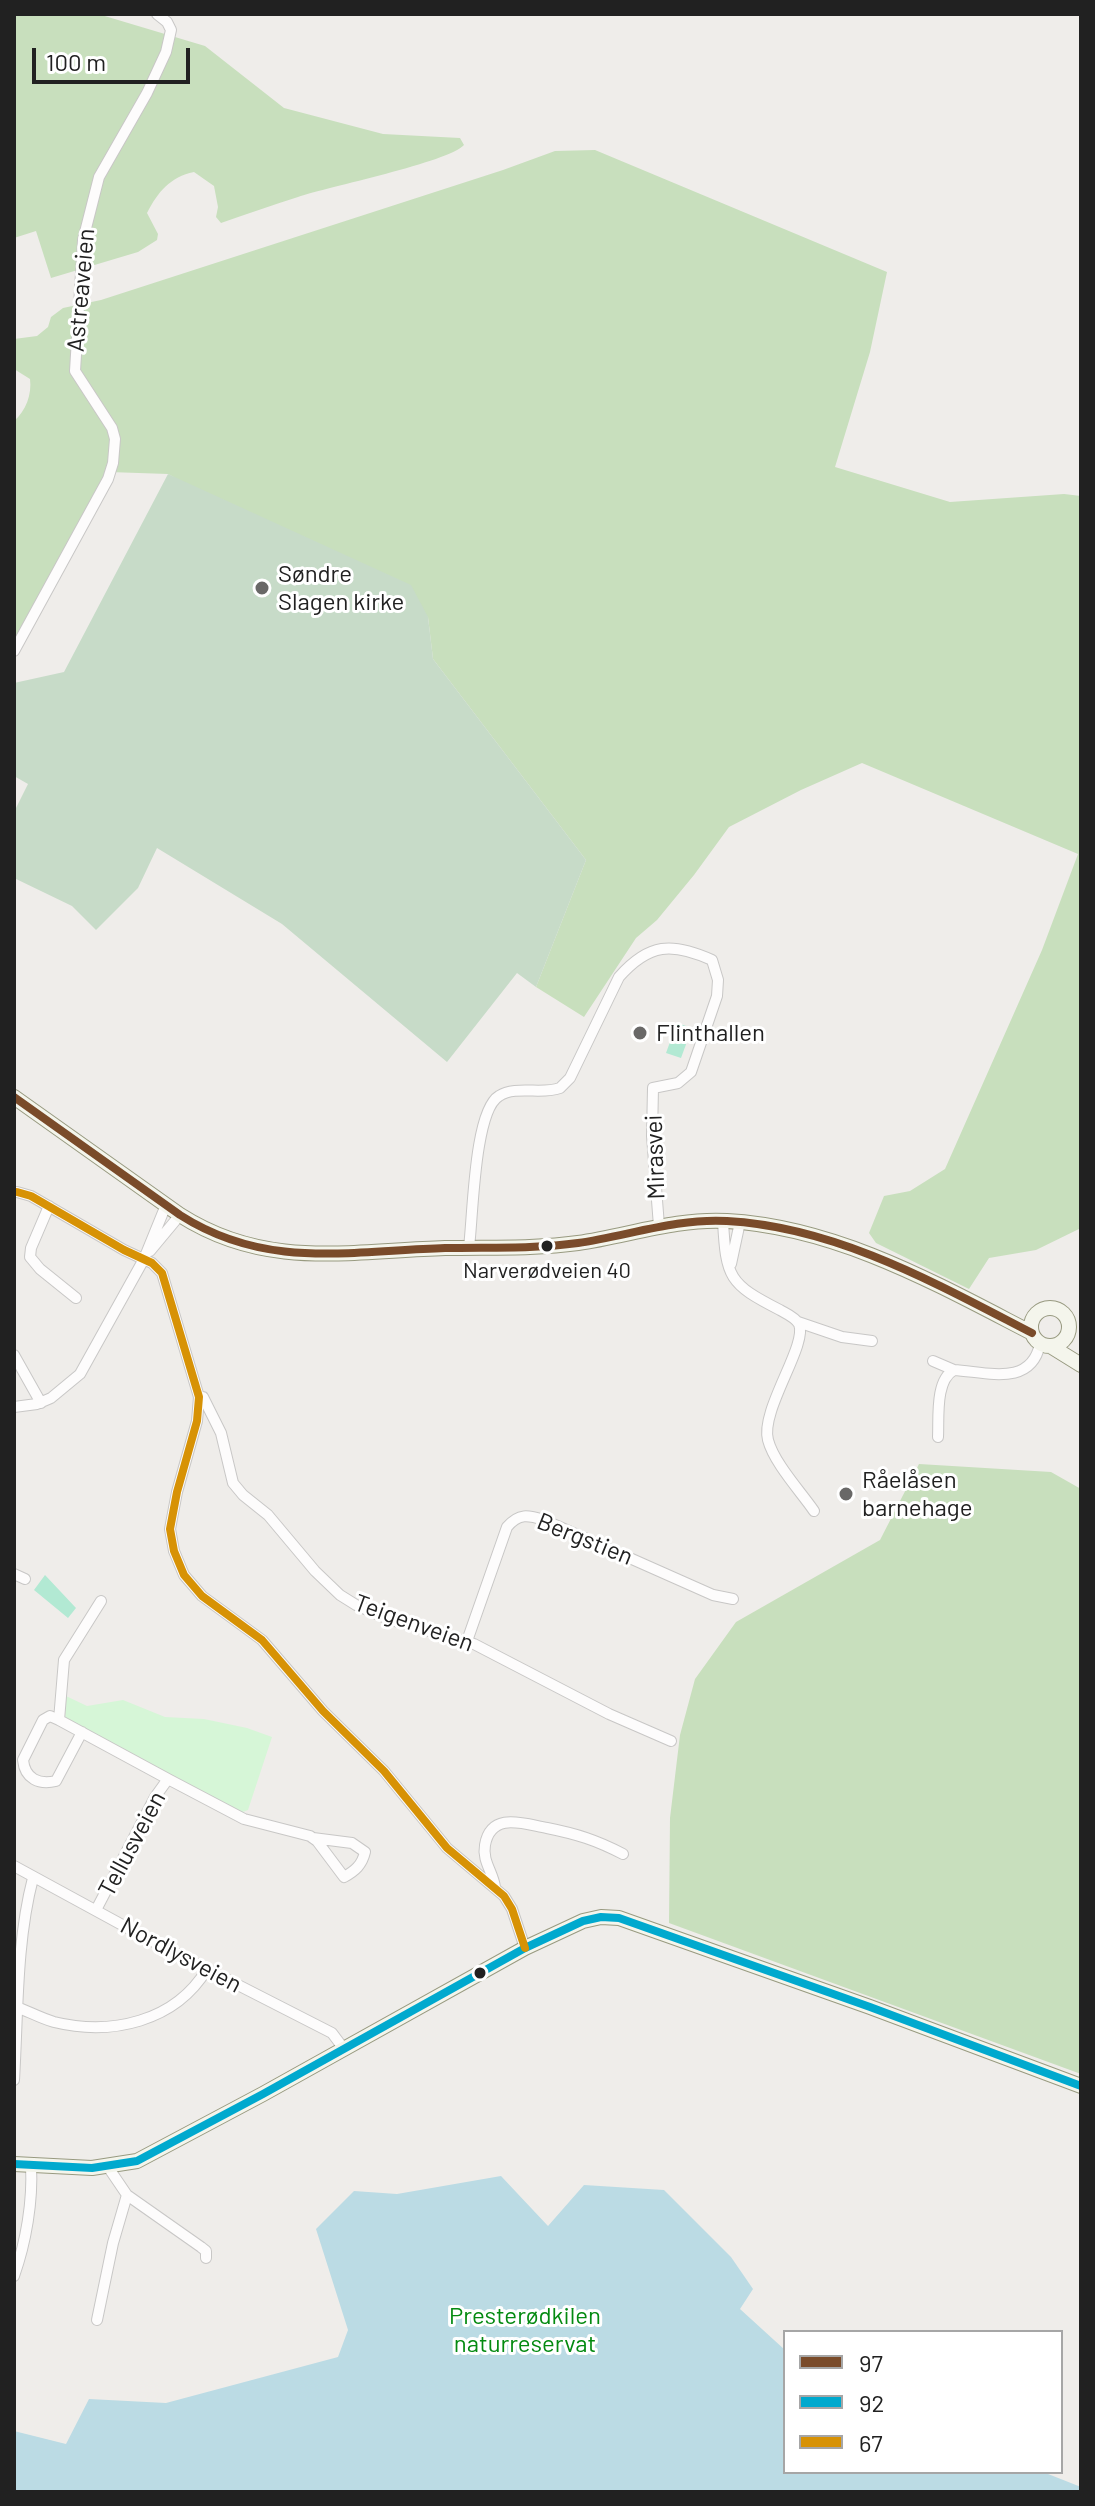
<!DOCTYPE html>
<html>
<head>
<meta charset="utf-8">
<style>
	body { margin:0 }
	#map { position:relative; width:1095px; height:2506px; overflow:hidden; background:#efedea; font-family:Barlow,sans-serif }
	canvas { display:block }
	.frame { position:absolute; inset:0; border:16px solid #212121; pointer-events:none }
	.legend { position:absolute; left:783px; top:2330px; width:280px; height:144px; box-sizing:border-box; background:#fff; border:2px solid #a6a6a6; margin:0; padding:10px 14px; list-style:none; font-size:24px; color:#212121 }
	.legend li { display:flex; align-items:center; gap:16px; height:40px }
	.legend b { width:40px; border:2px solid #a6a6a6 }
	.scale { position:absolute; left:32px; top:48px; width:158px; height:36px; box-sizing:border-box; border:4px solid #212121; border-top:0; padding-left:10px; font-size:24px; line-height:28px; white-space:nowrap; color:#212121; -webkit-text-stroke:6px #fff; paint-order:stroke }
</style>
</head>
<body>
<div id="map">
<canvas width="1095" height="2506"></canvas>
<div class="frame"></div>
<ul class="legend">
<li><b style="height:10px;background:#7a4b2a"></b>97</li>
<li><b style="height:10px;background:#00a9ce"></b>92</li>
<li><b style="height:10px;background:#d79205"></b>67</li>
</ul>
<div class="scale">100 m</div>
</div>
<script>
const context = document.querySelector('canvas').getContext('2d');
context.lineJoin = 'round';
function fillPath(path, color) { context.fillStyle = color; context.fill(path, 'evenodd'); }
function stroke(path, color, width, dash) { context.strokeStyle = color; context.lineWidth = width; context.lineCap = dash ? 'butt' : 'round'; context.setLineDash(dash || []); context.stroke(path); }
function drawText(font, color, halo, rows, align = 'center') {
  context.font = font + ' Barlow,sans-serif'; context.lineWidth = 6; context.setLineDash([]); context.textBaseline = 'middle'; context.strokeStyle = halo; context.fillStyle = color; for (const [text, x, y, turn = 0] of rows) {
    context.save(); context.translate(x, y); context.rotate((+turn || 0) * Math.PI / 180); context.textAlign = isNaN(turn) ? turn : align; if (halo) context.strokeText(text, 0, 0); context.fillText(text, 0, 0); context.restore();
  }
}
const forest = new Path2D(`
	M14,14H98L205,46L284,108L383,134L460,138L464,145C449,162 327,187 298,197C272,205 247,214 221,223L216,217L218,207L214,186L194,172C170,177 158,192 147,213L158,234L157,240L138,252L51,278L36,231L14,238Z
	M595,150L887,272L870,352L835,467L950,502L1064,494L1081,496V1228L1036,1250L989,1258L969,1289L876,1243L869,1233L884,1196L910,1191L945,1169L1042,950L1078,854L862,763L801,790L729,827L694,875L657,920L636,938L584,1017L536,987L586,860L433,659L428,617L168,474L109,472L14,643V421C26,411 32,394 30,379L14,369V339L37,336L48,327L51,317L63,308L101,300L503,170L555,151Z
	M919,1464L1051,1472L1081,1489V2074L669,1923L670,1818L680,1735L695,1679L736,1622L880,1540Z`);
const cemetery = new Path2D(`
	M168,474L411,585L428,617L433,659L586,860L536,987L517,973L447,1062L282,924L157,848L138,888L96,930L72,906L14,878V812L28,784L14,776V683L64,672Z`);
const park = new Path2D(`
	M66,1696L87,1706L123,1700L165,1717L204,1719L247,1728L272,1737L248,1810L240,1813L65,1719Z`);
const pitch = new Path2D(`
	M677,1023L692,1028L681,1058L666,1053Z
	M45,1575L76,1608L68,1618L34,1590Z`);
const water = new Path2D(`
	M501,2176L548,2226L584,2185L664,2190L731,2257L753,2289L740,2309L785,2350V2472H1043L1081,2487V2492H14V2431L66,2444L89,2399L166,2403L338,2357L348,2330L316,2229L354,2191L397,2194Z`);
const street = new Path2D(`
	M14,651L108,479L113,463L115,439L112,428L75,371L83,240L99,177L147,93L166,52L171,30L167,22L157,14
	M17,1192L31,1196L124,1250L152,1263L162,1273L199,1397L197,1421L177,1492L170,1529L174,1551L184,1575L202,1596L262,1640L323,1711L384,1771L447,1848L504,1896L512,1909L525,1948
	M49,1206L31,1248L30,1257L40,1269L76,1298
	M723,1221C726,1278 729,1284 780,1310C787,1314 795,1317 799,1324C808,1345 760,1410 768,1440C774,1463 801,1492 814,1511
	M469,1247C473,1217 474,1111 499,1096C516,1085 542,1095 560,1088L570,1078L619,977C649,943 672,942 712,960L718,980L717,996L691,1072L678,1083L653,1088L652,1136L659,1226
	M150,1251L180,1215
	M731,1264L740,1222
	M798,1322L842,1337L872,1341
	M14,1355L41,1403
	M933,1361L954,1370
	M199,1397H203L221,1433L233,1483L243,1495L268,1515L315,1571L340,1595L356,1605L388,1619L474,1644L609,1714L671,1741
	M14,1407L37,1404L51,1398L80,1374L144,1259L166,1205
	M938,1437C939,1418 935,1380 954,1370C987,1372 1031,1387 1040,1344
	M14,1574L25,1579
	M467,1641L507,1527C519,1513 528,1515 544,1520L713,1595L733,1599
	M59,1720L64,1660L101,1601
	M82,1732L56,1781C39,1785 25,1779 23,1760L43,1720L50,1716L59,1720L168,1779
	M14,1866L148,1939L332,2033L344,2049
	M495,1887C493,1872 482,1861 485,1845C491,1811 524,1824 547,1828C577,1834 596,1840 623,1854
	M96,1910L155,1797L168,1779L244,1819L310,1836L317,1841L344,1877C355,1871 362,1865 365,1852L352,1843L313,1838
	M14,2006C28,2011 40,2018 54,2022C111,2036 175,2022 207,1969
	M14,2080C18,2014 16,1943 33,1878
	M108,2167L127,2195L201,2247L206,2251V2258
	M14,2276C26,2242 33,2201 31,2166
	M97,2320L113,2243L127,2195`);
const secondary = new Path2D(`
	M14,1097L180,1215C266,1270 349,1251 445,1248C489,1247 534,1249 578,1243C627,1236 677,1218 727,1221C837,1227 937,1284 1032,1333
	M1031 1327a19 19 0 1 1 38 0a19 19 0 1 1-38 0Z
	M1052,1347L1081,1365
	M14,2164L92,2168L137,2161L263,2094L525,1948L583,1921L601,1917L619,1918L870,2007L1081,2086`);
const bus1 = new Path2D(`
	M14,1097L180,1215C266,1270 349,1251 445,1248C489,1247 534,1249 578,1243C627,1236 677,1218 727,1221C837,1227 937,1284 1032,1333`);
const bus2 = new Path2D(`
	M14,2164L92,2168L137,2161L263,2094L525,1948L583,1921L601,1917L619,1918L870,2007L1081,2086`);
const bus3 = new Path2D(`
	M17,1192L31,1196L124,1250L152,1263L162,1273L199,1397L197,1421L177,1492L170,1529L174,1551L184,1575L202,1596L262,1640L323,1711L384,1771L447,1848L504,1896L512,1909L525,1948`);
const markers = [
	[262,588,8,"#696867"],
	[640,1033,8,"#696867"],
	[547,1246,7,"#212121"],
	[846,1494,8,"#696867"],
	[480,1973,7,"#212121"]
];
const busNames = [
	["Narverødveien 40",547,1271]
];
const streetNames = [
	["Astreaveien",81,290,-85],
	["Mirasvei",655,1157,-92],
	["Bergstien",585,1539,22],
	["Teigenveien",414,1623,20],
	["Tellusveien",132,1844,-62],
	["Nordlysveien",181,1955,28]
];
const poiNames = [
	["Søndre",278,574],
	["Slagen kirke",278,602],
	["Flinthallen",656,1033],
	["Råelåsen",862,1480],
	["barnehage",862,1508]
];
const parkNames = [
	["Presterødkilen",525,2316],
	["naturreservat",525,2344]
];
fillPath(forest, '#c8dfbd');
fillPath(cemetery, '#c7dbc8');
fillPath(park, '#d6f6d7');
fillPath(pitch, '#b2e9d3');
fillPath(water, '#bbdbe4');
stroke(street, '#c8c7c6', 12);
stroke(secondary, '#989a80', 16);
stroke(street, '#fdfcfc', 10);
stroke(secondary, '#f4f5ec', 14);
stroke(bus1, '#7a4b2a', 8);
stroke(bus2, '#00a9ce', 8);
stroke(bus3, '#d79205', 8);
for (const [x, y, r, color] of markers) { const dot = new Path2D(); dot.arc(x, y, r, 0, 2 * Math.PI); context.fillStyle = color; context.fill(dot); stroke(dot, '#fff', 3); }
drawText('22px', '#212121', '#fff', busNames);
drawText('24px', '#212121', '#fff', streetNames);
drawText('24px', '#212121', '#fff', poiNames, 'left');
drawText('24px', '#048a11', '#fff', parkNames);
</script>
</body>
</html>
